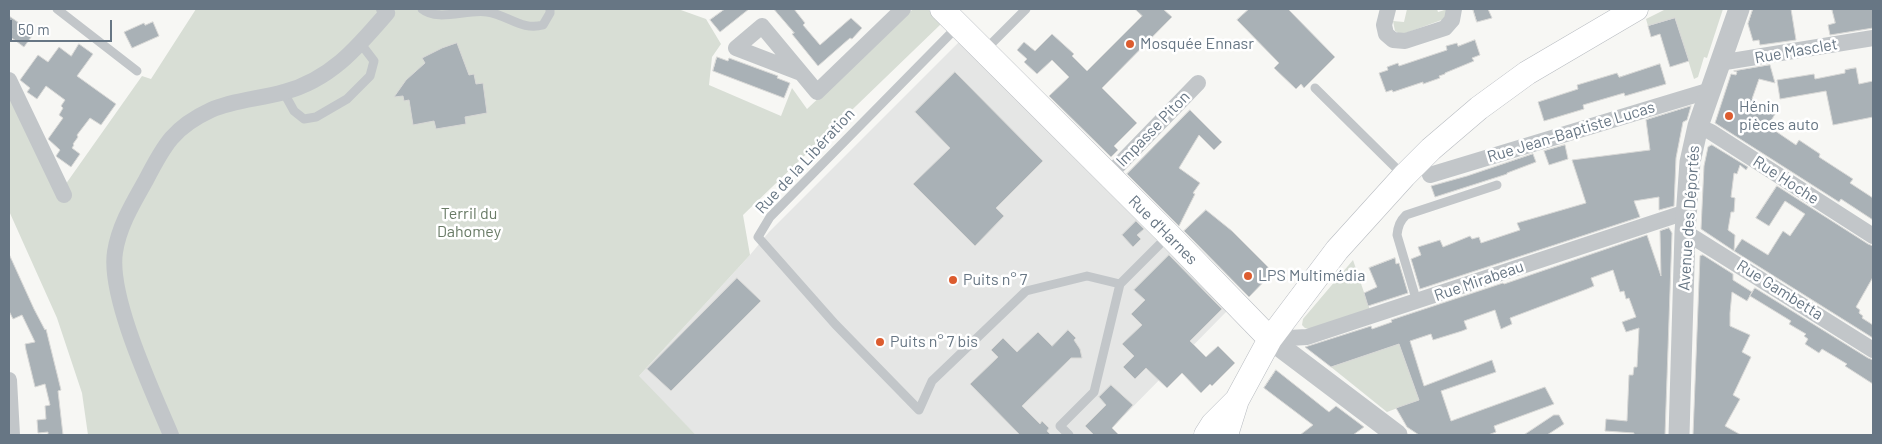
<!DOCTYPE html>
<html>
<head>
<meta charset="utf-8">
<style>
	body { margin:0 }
	#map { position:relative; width:1882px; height:444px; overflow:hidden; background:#f7f7f4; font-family:Barlow,sans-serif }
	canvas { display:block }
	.frame { position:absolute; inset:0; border:10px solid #677684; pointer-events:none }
	.scale { position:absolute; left:10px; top:20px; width:102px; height:22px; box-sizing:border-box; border:2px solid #677684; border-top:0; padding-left:6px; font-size:15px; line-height:18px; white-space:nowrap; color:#677684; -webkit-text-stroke:4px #fff; paint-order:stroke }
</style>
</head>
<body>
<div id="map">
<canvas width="1882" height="444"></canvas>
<div class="frame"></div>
<div class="scale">50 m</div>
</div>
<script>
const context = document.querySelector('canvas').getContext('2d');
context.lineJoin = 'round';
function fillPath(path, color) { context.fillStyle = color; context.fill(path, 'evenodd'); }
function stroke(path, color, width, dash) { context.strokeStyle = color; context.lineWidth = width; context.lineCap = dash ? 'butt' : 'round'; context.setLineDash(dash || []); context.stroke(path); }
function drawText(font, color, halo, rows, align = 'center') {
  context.font = font + ' Barlow,sans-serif'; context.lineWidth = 5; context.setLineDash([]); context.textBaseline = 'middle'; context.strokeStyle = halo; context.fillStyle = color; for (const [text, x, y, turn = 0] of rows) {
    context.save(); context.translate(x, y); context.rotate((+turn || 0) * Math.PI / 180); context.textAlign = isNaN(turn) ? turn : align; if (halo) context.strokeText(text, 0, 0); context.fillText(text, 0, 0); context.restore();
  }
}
const built = new Path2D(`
	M959,42L1227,311L1112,428L1119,435H696L638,377L750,255L769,232Z`);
const green = new Path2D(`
	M196,9H678L706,19L721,44L712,57L709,85L781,116L792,88L807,109L913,9H928L941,24L743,215L750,255L639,376L696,435H88L82,393L57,318L9,211V92L58,195L142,76L151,79Z
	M1407,9H1437L1438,12L1448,9L1447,18L1406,33L1400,34L1395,31L1393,21L1404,22Z
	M1666,9H1723L1707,58L1704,57L1698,77L1694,79L1675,18L1648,26L1646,19Z
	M1353,260L1370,310L1310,329L1305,328L1302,325L1303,319Z
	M1399,344L1419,400L1387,412L1331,367Z`);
const building = new Path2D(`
	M725,9H749L720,32L710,20Z
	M774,9H794L805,23L803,25L820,45L851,18L862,28L852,39L850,38L818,66L792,34L794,33Z
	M1135,9H1163L1172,17L1102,88L1137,123L1114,146L1118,150L1111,157L1049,96L1069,77L1052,60L1037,74L1024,62L1027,59L1017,50L1024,42L1035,51L1052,34L1074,54L1072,56L1087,71L1142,16Z
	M1249,9H1288L1335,57L1304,88L1301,84L1296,89L1274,68L1279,63L1237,20Z
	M1473,9H1488L1492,18L1477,22Z
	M1753,9H1791L1796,40L1760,45L1759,40L1753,41L1748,24Z
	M1832,9H1873V28L1830,35L1828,25L1835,23Z
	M9,16L34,33L24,47L9,36Z
	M1675,18L1689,61L1670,67L1660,34L1651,37L1648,26Z
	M153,22L159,36L132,48L124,32L144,23L145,25Z
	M1475,40L1480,55L1472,58L1474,61L1445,73V74L1439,76L1440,78L1423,84V82L1393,92L1392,90L1386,92L1379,73L1388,70L1387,67L1398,63L1399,66L1447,50L1446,46L1457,43L1458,46Z
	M457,43L469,75L474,74L476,84L483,83L487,113L465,117L466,124L436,129L434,121L413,125L409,100L404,101L403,96L394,97L406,80L425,63L422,58L442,48Z
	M79,44L93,54L77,76L116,104L101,125L90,118L77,135L78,137L73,144L74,145L72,148L80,154L71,167L57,157L56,156L60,150L48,139L63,118L59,115L63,108L61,106L65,100L46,86L37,99L27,92L30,88L20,80L38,55L48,62L59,47L71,56Z
	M717,57L728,61L729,58L778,76L777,78L790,83L784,98L713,71Z
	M1660,64L1666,84L1625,96L1624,93L1583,105L1584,109L1544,121L1538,102L1578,89L1577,85L1617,73L1619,77Z
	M1770,65L1775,83L1759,79L1752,99L1775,114L1768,126L1796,145L1799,140L1820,154L1819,157L1853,179L1850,183L1873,198V220L1841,199L1839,202L1715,123L1731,74L1736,75L1737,72L1734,71Z
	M1856,68L1859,84L1873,81V117L1833,125L1826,91L1780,99L1777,80L1814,74L1815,79L1845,73V70Z
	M955,72L1043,161L996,208L1004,216L975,246L913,184L950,148L915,112Z
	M1691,106L1687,120L1683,122L1676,158L1674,206L1659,210V197L1634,201L1640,217L1420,289L1411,259L1421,255L1418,247L1440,240L1443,247L1470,236L1472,239L1479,237L1481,243L1520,230L1517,223L1586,203L1572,160L1650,150L1646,120Z
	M1190,110L1222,142L1214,150L1199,135L1179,168L1200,183L1193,193L1195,194L1179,226L1127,174Z
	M1565,145L1568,159L1549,165L1544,151Z
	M1712,145L1748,167L1746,170L1740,165L1737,174L1734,173L1731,197L1735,198L1734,212H1731L1728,230L1735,235L1734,251L1701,229L1704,166L1708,147Z
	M1533,154L1536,162L1507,173V174L1435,197L1431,186L1467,176Z
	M1777,186L1868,244L1873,246V277L1856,307L1860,310L1859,313L1863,316L1862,318L1873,325V338L1734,251L1742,239L1768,255L1783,231L1790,236L1805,214L1785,201L1769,226L1756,218Z
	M1206,210L1232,231L1273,272L1249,297L1184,231Z
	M1136,221L1144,229L1137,235L1141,239L1133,247L1122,235Z
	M1669,228L1672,233L1665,435H1634V433L1605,431L1606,419L1627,421L1629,375H1633L1634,367H1637L1639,328L1626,332L1622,322L1636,317L1629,298L1626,299L1624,291L1620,292L1613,270L1591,278L1594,286L1587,289L1510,318L1512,324L1501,329L1495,310L1464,321L1467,329L1462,331L1433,340L1431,334L1410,341L1424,386L1492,360L1496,372L1441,391L1451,421L1545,387L1554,404L1494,426L1496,432L1488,435H1419L1407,427L1396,408L1419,400L1399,344L1331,367L1305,347L1371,326L1372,329L1392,322L1391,320L1503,283L1504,284L1647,235L1661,276L1660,231Z
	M9,254L34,309L45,330L46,329L61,390L58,391L63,435H48V432L38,433L37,420L46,419L45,406L50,405L45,384L35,387L26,350L25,344L35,342L22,315L13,319L9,311Z
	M1169,255L1222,309L1190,341L1206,357L1218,346L1235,363L1212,386L1210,384L1201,393L1182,373L1167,388L1146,368L1135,379L1123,367L1134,356L1122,344L1142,325L1131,314L1145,300L1134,290Z
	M1703,255L1733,274V280L1752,292L1747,301L1732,292L1730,313V326L1750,335L1742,352L1751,357L1733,395L1740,399L1725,426L1741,435H1693L1700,256Z
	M1395,258L1396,264L1399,263L1408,293L1368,306L1364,293L1377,287L1369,268Z
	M737,278L761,301L671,391L647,369Z
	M1755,288L1868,358L1873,360V384L1845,366L1847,364L1822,349L1819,353L1805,344L1808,339L1804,336L1806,334L1789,324L1791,321L1750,296Z
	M1068,330L1076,338L1074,340L1080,349L1082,358H1071L1022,406L1040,424L1042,421L1049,428L1047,431L1051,435H1020L970,384L998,357L991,350L1003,338L1017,352L1038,332L1052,346Z
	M1276,370L1329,412L1336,406L1364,427L1353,435H1300L1313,425L1264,388Z
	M1111,385L1133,405L1112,428L1119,435H1094L1085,426L1106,405L1099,397Z
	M1554,415H1559L1564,424L1547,435H1524Z`);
const service = new Path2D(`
	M57,9L137,71
	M422,9C438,22 466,9 487,12C508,15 522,31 543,25L550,13V9
	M959,25L770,217L758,237L835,324L919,410L932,381L1026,291L1087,276L1120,284L1169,235
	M984,51L1026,9
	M1315,88L1404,176
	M284,93L294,111L304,119L316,117L347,99L370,76L374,61L361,44
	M1417,302L1397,235C1398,226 1400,221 1406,215L1497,185
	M1069,435L1060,426L1094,392L1120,284`);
const minor = new Path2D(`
	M1388,9L1384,25L1386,34L1393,40L1405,41L1445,28L1452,20L1454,9
	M1719,63L1873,38
	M801,73L736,48L762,26L817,92L903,9
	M9,80L64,195
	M1698,126L1711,132L1873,236
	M1109,175L1198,83
	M1430,175L1711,90
	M1685,232L1873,350
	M1270,339L1307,337L1686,212
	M9,380L12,435
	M171,435C153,392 108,297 115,252C119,226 133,203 146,180C164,145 174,127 211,110C234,100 260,99 284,92C330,80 357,48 387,13L384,9`);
const tertiary = new Path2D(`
	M1270,339L1397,435
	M1679,435L1685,232L1690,162L1698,126L1739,9`);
const secondary = new Path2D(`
	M942,9L1169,235L1270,339
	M1206,435L1213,424L1236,401
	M1226,435L1237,400L1270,339L1337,250L1404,176L1431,149L1479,108L1527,73L1636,9`);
const markers = [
	[1130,44,5,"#dc5c2f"],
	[1729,116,5,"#dc5c2f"],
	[1248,276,5,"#dc5c2f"],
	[953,280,5,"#dc5c2f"],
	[880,342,5,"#dc5c2f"]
];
const poiNames = [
	["Mosquée Ennasr",1140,44],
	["Hénin",1739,107],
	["pièces auto",1739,125],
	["LPS Multimédia",1258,276],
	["Puits n° 7",963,280],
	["Puits n° 7 bis",890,342]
];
const streetNames = [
	["Rue Masclet",1796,51,-10],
	["Impasse Piton",1153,129,-46],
	["Rue Jean-Baptiste Lucas",1571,132,-17],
	["Rue de la Libération",805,161,-47],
	["Rue Hoche",1786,180,33],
	["Avenue des Déportés",1689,218,-86],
	["Rue d'Harnes",1163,230,45],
	["Rue Mirabeau",1479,281,-19],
	["Rue Gambetta",1780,290,32]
];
const parkNames = [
	["Terril du",469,214],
	["Dahomey",469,232]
];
fillPath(built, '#e5e6e5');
fillPath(green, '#d8ded5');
fillPath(building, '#a9b1b6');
stroke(building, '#d8d8d6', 1);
stroke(secondary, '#b7bbc0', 25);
stroke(service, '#c2c6c9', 9);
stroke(minor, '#c2c6c9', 16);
stroke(tertiary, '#c2c6c9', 21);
stroke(secondary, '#fff', 24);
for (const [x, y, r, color] of markers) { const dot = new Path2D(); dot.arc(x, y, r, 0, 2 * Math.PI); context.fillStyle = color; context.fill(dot); stroke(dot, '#fff', 2); }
drawText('16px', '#677684', '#fff', poiNames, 'left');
drawText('16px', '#677684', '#fff', streetNames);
drawText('16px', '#697b66', '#fff', parkNames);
</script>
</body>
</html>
